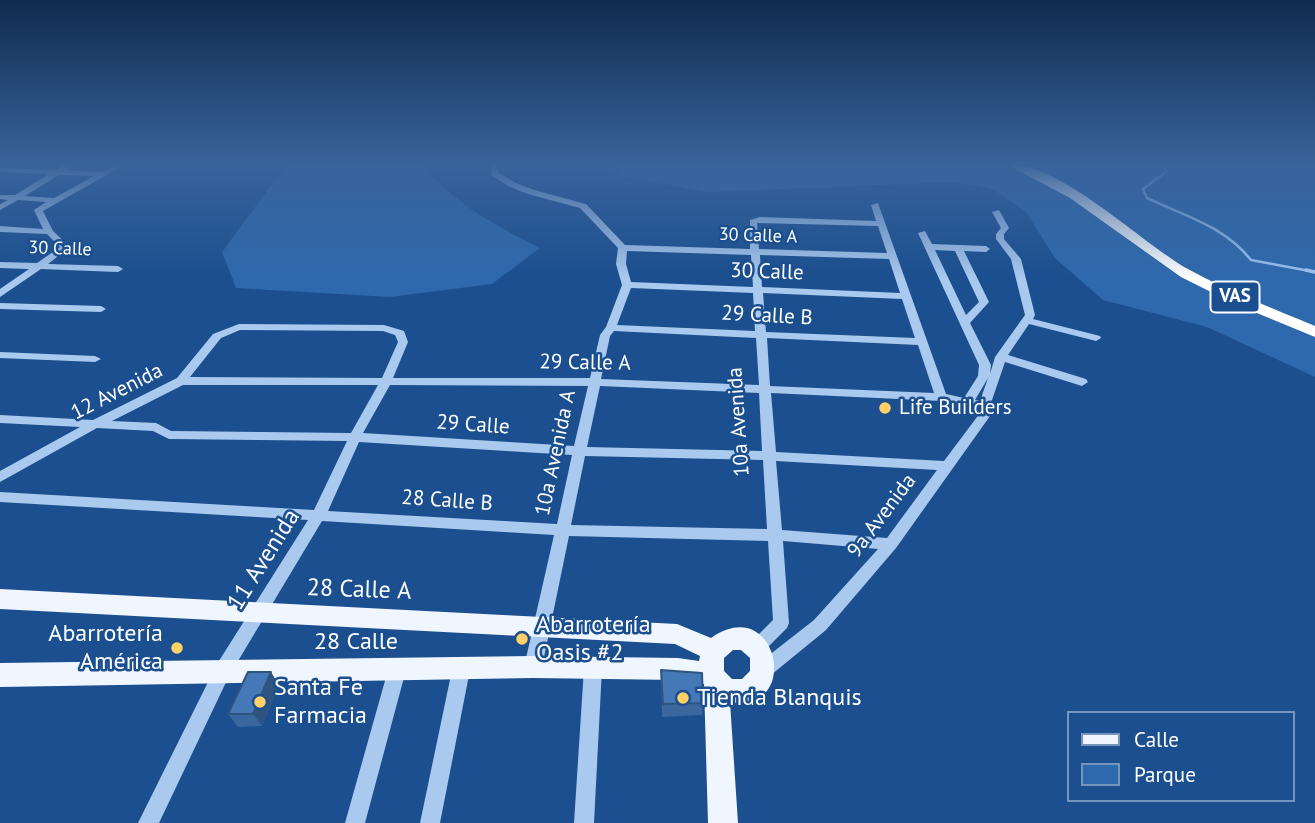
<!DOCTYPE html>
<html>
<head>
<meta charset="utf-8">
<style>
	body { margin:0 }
	#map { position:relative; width:1315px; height:823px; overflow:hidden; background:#1b4f8f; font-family:"PT Sans",sans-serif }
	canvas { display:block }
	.legend { position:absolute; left:1067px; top:711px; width:228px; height:91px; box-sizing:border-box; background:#1b4f8f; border:2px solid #7695bc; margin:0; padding:9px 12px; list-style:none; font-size:21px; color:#fff }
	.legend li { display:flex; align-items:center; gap:14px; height:35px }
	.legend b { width:35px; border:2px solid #7695bc }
</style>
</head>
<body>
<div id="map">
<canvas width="1315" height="823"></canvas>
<ul class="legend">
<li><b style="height:9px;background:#f0f6ff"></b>Calle</li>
<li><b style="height:19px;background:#2e69ad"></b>Parque</li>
</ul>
</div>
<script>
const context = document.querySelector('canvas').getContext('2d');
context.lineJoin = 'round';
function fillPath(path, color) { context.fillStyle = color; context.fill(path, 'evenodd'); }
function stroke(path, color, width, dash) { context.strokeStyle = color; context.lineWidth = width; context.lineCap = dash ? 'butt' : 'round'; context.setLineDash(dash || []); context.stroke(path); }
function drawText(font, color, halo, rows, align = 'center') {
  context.font = font + ' "PT Sans",sans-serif'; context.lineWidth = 5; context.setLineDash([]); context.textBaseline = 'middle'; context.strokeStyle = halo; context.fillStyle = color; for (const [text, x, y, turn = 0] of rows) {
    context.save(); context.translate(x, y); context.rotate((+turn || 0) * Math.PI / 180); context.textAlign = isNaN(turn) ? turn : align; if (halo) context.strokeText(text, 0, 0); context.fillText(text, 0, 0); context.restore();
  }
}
const green = new Path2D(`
	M287,164H422C454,204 495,225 540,248L492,284L390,297L236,288L222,252Z
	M609,164H1315V377L1207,327L1103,300L1055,258L1026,212L993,189L954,182L708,192L619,176Z`);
const streamFar1 = new Path2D(`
	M1163,164L1167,171L1143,189L1147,198C1185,216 1224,226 1251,260L1315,272`);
const stream = new Path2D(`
	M1306,270L1315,272`);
const minor = new Path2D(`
	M66,164H75L66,170L102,172L117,164H126L43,211L53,231L70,247L48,264L118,266L123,269L118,272L41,269L0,297V289L29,269L0,268V262L37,263L60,247L47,234L0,232V226L43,229L34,210L46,202L18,200L0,210V204L8,200L0,199V195H15L49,174L0,172V168L56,170ZM59,175L94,176L54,198L25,196Z
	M491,164H497L499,173L516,183L534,190L586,204L625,245L750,249V220L760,217L876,221L871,205L878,203L946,394L964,398L978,376L979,365L918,233L925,231L932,244L986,246L990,249L986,252L964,251L989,302L970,323L991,365L990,374L995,357L1025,315L1011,259L996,239V234L1001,228L992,212L999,210L1009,228L1004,234V239L1021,259L1035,315L1033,319L1100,336L1101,338L1096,341L1029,324L1008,355L1086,379L1088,382L1082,386L1005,362L991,403L995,409L896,548L826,630L771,675L765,677L759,675L756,669L759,663L814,620L878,549L783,541L789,623L787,628L762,653L756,656L750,653L748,648L750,643L773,620L768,541L569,536L542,667L539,673L533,675L527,673L524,667L554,535L322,521L229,676L159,823H138L217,664L308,520L0,502V492L314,510L347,441L169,439L153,431L97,428L0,482V471L80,427L0,423V415L93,420L177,378L213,334L239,324L384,325L404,331L408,342L393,378H590L600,335L606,327L622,285L616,264L618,248L580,208L528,194L510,187L492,176ZM757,223L878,226L887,253L759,249ZM935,250L955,251L979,302L966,315ZM627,251L751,255L753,287L631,282L626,264ZM760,255L889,259L900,293L762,287ZM631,288L753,293L755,331L617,325ZM763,293L902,299L915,338L766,332ZM240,330L383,331L395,335L398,342L382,378L190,377L221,338ZM614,331L756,338L759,385L601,379L610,336ZM767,338L918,345L934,393L770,386ZM988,378L980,401L975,400ZM183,385H378L351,433L171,431L156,423L112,421ZM390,385L588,386L574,446L363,433ZM600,386L759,393L762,451L587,447ZM771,393L941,401L983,409L944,461L776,452ZM359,442L572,455L557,524L328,511ZM585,456L763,460L767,529L571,525ZM776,461L937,470L887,538L782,530Z
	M0,303L101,306L106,309L101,312L0,309Z
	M0,352L95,356L101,359L95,362L0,358Z
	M593,660L599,662L602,668L594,823H574L584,668L587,662Z
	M397,662L403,664L406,670L365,823H345L388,670L391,664Z
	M461,662L467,664L470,670L440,823H420L452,670L455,664Z`);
const major = new Path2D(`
	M0,589L677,624L711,638C778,591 803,715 730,702L738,823H708L704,684L678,680L533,678L0,687V663L533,656L678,658L699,661L700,656L675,644L0,609ZM741,650L750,658V671L742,679H732L724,671V658L733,650Z`);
const highway = new Path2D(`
	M1006,164C1060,162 1140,242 1188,269C1229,292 1272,308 1315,326V337L1235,304L1181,277L1070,198Z`);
const wall = new Path2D(`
	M661,670L703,703L702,715L662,717Z
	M279,685L262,726L238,727L228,714Z`);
const shadedWall = new Path2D(`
	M271,672L279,685L262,726L253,714Z`);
const building = new Path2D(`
	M661,670L702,673L703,703L663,704Z
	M248,672H271L253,714H228Z`);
const markers = [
	[885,408,7,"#ffd166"],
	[522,639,7,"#ffd166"],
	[177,648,7,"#ffd166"],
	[683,698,7,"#ffd166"],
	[260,702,7,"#ffd166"]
];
const farStreetnames = [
	["30 Calle A",758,236,2],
	["30 Calle",60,249,2]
];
const shields = [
	[1235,297,49]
];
const shieldNames = [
	["VAS",1235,297]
];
const streetNames = [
	["30 Calle",767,272,2],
	["29 Calle B",767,316,3],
	["29 Calle A",585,363,1],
	["12 Avenida",117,392,-27],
	["10a Avenida",739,422,-94],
	["29 Calle",473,425,4],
	["10a Avenida A",556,453,-78],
	["28 Calle B",447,501,4],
	["9a Avenida",882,516,-53]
];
const poiNames = [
	["Life Builders",899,408]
];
const nearStreetnames = [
	["11 Avenida",264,560,-58],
	["28 Calle A",359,590,2],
	["28 Calle",356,642]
];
const nearPoinames = [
	["Abarrotería",536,625],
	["Oasis #2",536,653],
	["Abarrotería",163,634,"right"],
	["América",163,662,"right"],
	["Santa Fe",274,688],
	["Farmacia",274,716],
	["Tienda Blanquis",697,698]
];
fillPath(green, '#2e69ad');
stroke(streamFar1, '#9cc4f0', 2.5);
stroke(stream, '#9cc4f0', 3.5);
fillPath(minor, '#a9c9ee');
fillPath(major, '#f0f6ff');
fillPath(highway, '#fff');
fillPath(wall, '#3a679d');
fillPath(shadedWall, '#305480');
fillPath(building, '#4478b7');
stroke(building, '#305480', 2);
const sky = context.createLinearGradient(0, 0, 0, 279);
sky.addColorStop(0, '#0f2b4f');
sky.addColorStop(0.59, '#39639b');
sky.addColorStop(1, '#39639b00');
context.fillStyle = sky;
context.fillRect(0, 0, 1315, 279);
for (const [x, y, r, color] of markers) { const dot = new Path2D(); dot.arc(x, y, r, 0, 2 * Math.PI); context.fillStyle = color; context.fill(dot); stroke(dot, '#1b4f8f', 2.5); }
drawText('18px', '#fff', '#1b4f8f', farStreetnames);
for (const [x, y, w] of shields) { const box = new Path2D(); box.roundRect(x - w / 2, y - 15.5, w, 31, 5); context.fillStyle = '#1b4f8f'; context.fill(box); stroke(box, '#fff', 2); }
drawText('bold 19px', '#fff', null, shieldNames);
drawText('21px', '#fff', '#1b4f8f', streetNames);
drawText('21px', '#fff', '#1b4f8f', poiNames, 'left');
drawText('24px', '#fff', '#1b4f8f', nearStreetnames);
drawText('24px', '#fff', '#1b4f8f', nearPoinames, 'left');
</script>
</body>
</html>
